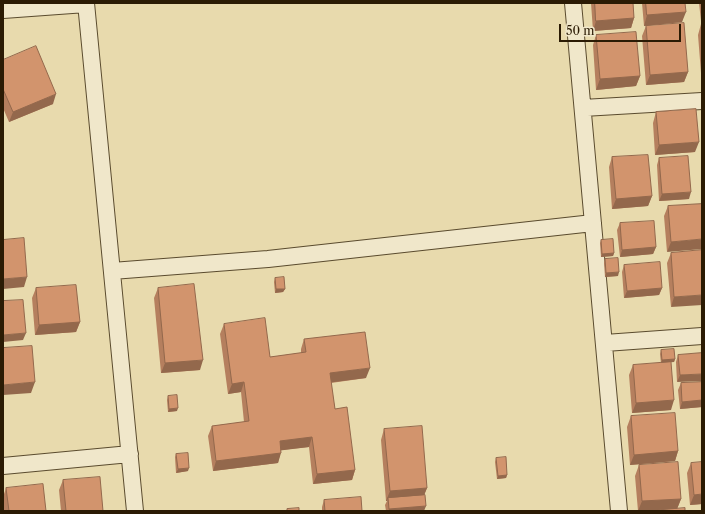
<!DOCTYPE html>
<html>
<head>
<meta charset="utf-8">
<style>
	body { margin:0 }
	#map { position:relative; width:705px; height:514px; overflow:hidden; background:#e8daad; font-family:"Libre Caslon Text",serif }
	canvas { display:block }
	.frame { position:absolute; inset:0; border:4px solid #2b1b04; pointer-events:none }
	.scale { position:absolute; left:559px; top:24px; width:122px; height:18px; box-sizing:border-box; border:2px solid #2b1b04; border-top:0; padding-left:5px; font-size:12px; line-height:14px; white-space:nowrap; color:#2b1b04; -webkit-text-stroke:3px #f0e7ca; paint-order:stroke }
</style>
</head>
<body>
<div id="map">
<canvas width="705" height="514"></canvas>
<div class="frame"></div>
<div class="scale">50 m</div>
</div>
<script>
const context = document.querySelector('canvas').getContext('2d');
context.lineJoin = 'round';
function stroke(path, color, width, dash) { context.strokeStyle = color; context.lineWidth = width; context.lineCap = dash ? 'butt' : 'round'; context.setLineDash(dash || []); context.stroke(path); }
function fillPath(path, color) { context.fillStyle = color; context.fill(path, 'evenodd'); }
const minor = new Path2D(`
	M86,3L135,511
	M573,3L619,511
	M3,10L86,4
	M583,108L702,101
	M112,271L268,259L593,223
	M605,343L702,336
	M3,466L130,454`);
const wall = new Path2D(`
	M591,3H633L634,18L631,28L593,31Z
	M642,3H685L682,22L644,26Z
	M699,3H702V21H701Z
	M701,24H702V73H701L698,35Z
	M646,26L688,72L684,82L646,85L642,36Z
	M596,35L640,76L636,86L596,90L593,45Z
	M3,60L53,104L9,122L3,108Z
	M656,112L695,152L655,155L653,123Z
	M612,157L652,196L648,206L612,209L609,167Z
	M659,158L689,199L659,201L657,165Z
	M702,204L667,252L664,216L668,206Z
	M620,223L656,247L653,254L620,257L617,230Z
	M601,240L614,253L613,256L601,257L600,243Z
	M702,250L671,307L667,263L671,253Z
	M605,259L618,276L605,277L604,263Z
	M624,265L662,288L659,295L624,298L622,272Z
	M275,278L285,289L283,292L275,293L274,282Z
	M36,288L80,322L76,332L35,335L32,298Z
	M158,288L200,370L161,373L154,298Z
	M224,324L270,357L301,353V349L304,339L366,378L331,383L335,409L355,470L352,480L313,484L309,447L281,450L278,463L213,471L208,436L212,426L244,422L241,392L228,394L220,334Z
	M661,350L675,359L674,362H671V410L632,413L629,375L633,365L661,363L660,354Z
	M702,353L677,382L676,362L678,355Z
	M702,382V407L680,409L678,390L681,383Z
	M168,396L177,411L168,412L167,400Z
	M631,416L678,451L675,461L630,465L627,427Z
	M384,429L427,488L424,495V511H386L385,505L387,501H386L381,440Z
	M176,454L188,471L176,473L175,457Z
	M496,458L507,475L506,478L497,479L495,462Z
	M691,463L702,504L690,505L687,473Z
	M639,465L681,499L677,509L638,511L635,476Z
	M63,480L103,511H61L59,490Z
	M6,488L46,511H4L3,497Z
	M324,500L362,511H322V507Z`);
const shadedWall = new Path2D(`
	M686,12L682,22L644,26L647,15Z
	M634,18L631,28L593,31L596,21Z
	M688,72L684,82L646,85L650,75Z
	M640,76L636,86L596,90L600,79Z
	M56,94L53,104L9,122L13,112Z
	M699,142L695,152L655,155L659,145Z
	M691,192L689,199L659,201L662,194Z
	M652,196L648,206L612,209L616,199Z
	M702,239V249L667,252L671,242Z
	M656,247L653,254L620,257L622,250Z
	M614,253L613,256L601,257L602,254Z
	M619,272L618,276L605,277L606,273Z
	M27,277L24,287L3,289V279Z
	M662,288L659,295L624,298L627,291Z
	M276,289H285L283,292L275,293Z
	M702,295V305L671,307L674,297Z
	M80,322L76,332L35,335L39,325Z
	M26,333L23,340L3,342V335Z
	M675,359L674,362L661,363L662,360Z
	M203,360L200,370L161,373L165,363Z
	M370,368L366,378L326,383L330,373Z
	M702,374V381L677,382L680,375Z
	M35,382L31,393L3,395V385Z
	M244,382L241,392L228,394L232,384Z
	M674,400L671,410L632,413L636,403Z
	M702,400V407L680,409L682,402Z
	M178,408L177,411L168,412L169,409Z
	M312,437L309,447L276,451L280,441Z
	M678,451L675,461L630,465L634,455Z
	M281,453L278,463L213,471L216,461Z
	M189,468L188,471L176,473L178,469Z
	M355,470L352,480L313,484L317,474Z
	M507,475L506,478L497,479L498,476Z
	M427,488L423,498H388L387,501H386L390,491Z
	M702,494V504L690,505L694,495Z
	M681,499L677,509L638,511L642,501Z
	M426,506L424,511H388L389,509Z`);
const building = new Path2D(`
	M595,3H633L634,18L596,21Z
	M646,3H685L686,12L647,15Z
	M684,23L688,72L650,75L646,26Z
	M636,32L640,76L600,79L596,35Z
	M36,46L56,94L13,112L3,89V60Z
	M696,109L699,142L659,145L656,112Z
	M648,155L652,196L616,199L612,157Z
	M688,156L691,192L662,194L659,158Z
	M702,204V239L671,242L668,206Z
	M654,221L656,247L622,250L620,223Z
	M24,238L27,277L3,279V240Z
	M613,239L614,253L602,254L601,240Z
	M702,250V295L674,297L671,253Z
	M618,258L619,272L606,273L605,259Z
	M660,262L662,288L627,291L624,265Z
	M284,277L285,289H276L275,278Z
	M194,284L203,360L165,363L158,288Z
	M76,285L80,322L39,325L36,288Z
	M23,300L26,333L3,335V301Z
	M265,318L270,357L306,352L304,339L365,332L370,368L330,373L335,409L347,407L355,470L317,474L312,437L280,441L281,453L216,461L212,426L249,421L244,382L232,384L224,324Z
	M32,346L35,382L3,385V348Z
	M674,349L675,359L662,360L661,350Z
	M702,353V374L680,375L678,355Z
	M671,362L674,400L636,403L633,365Z
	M702,382V400L682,402L681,383Z
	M177,395L178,408L169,409L168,396Z
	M675,413L678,451L634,455L631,416Z
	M422,426L427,488L390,491L384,429Z
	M188,453L189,468L178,469L176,454Z
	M506,457L507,475L498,476L496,458Z
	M678,462L681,499L642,501L639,465Z
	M702,462V494L694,495L691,463Z
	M100,477L103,511H66L63,480Z
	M43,484L46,511H9L6,488Z
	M425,495L426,506L389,509L388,498Z
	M361,497L362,511H325L324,500Z
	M299,508V511H287V509Z
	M685,508V511H646Z`);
stroke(minor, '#5a4b2e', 18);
stroke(minor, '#f0e7ca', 16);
fillPath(wall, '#b57f5e');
fillPath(shadedWall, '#93684c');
fillPath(building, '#d2946d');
stroke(building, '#93684c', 1);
</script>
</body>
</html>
